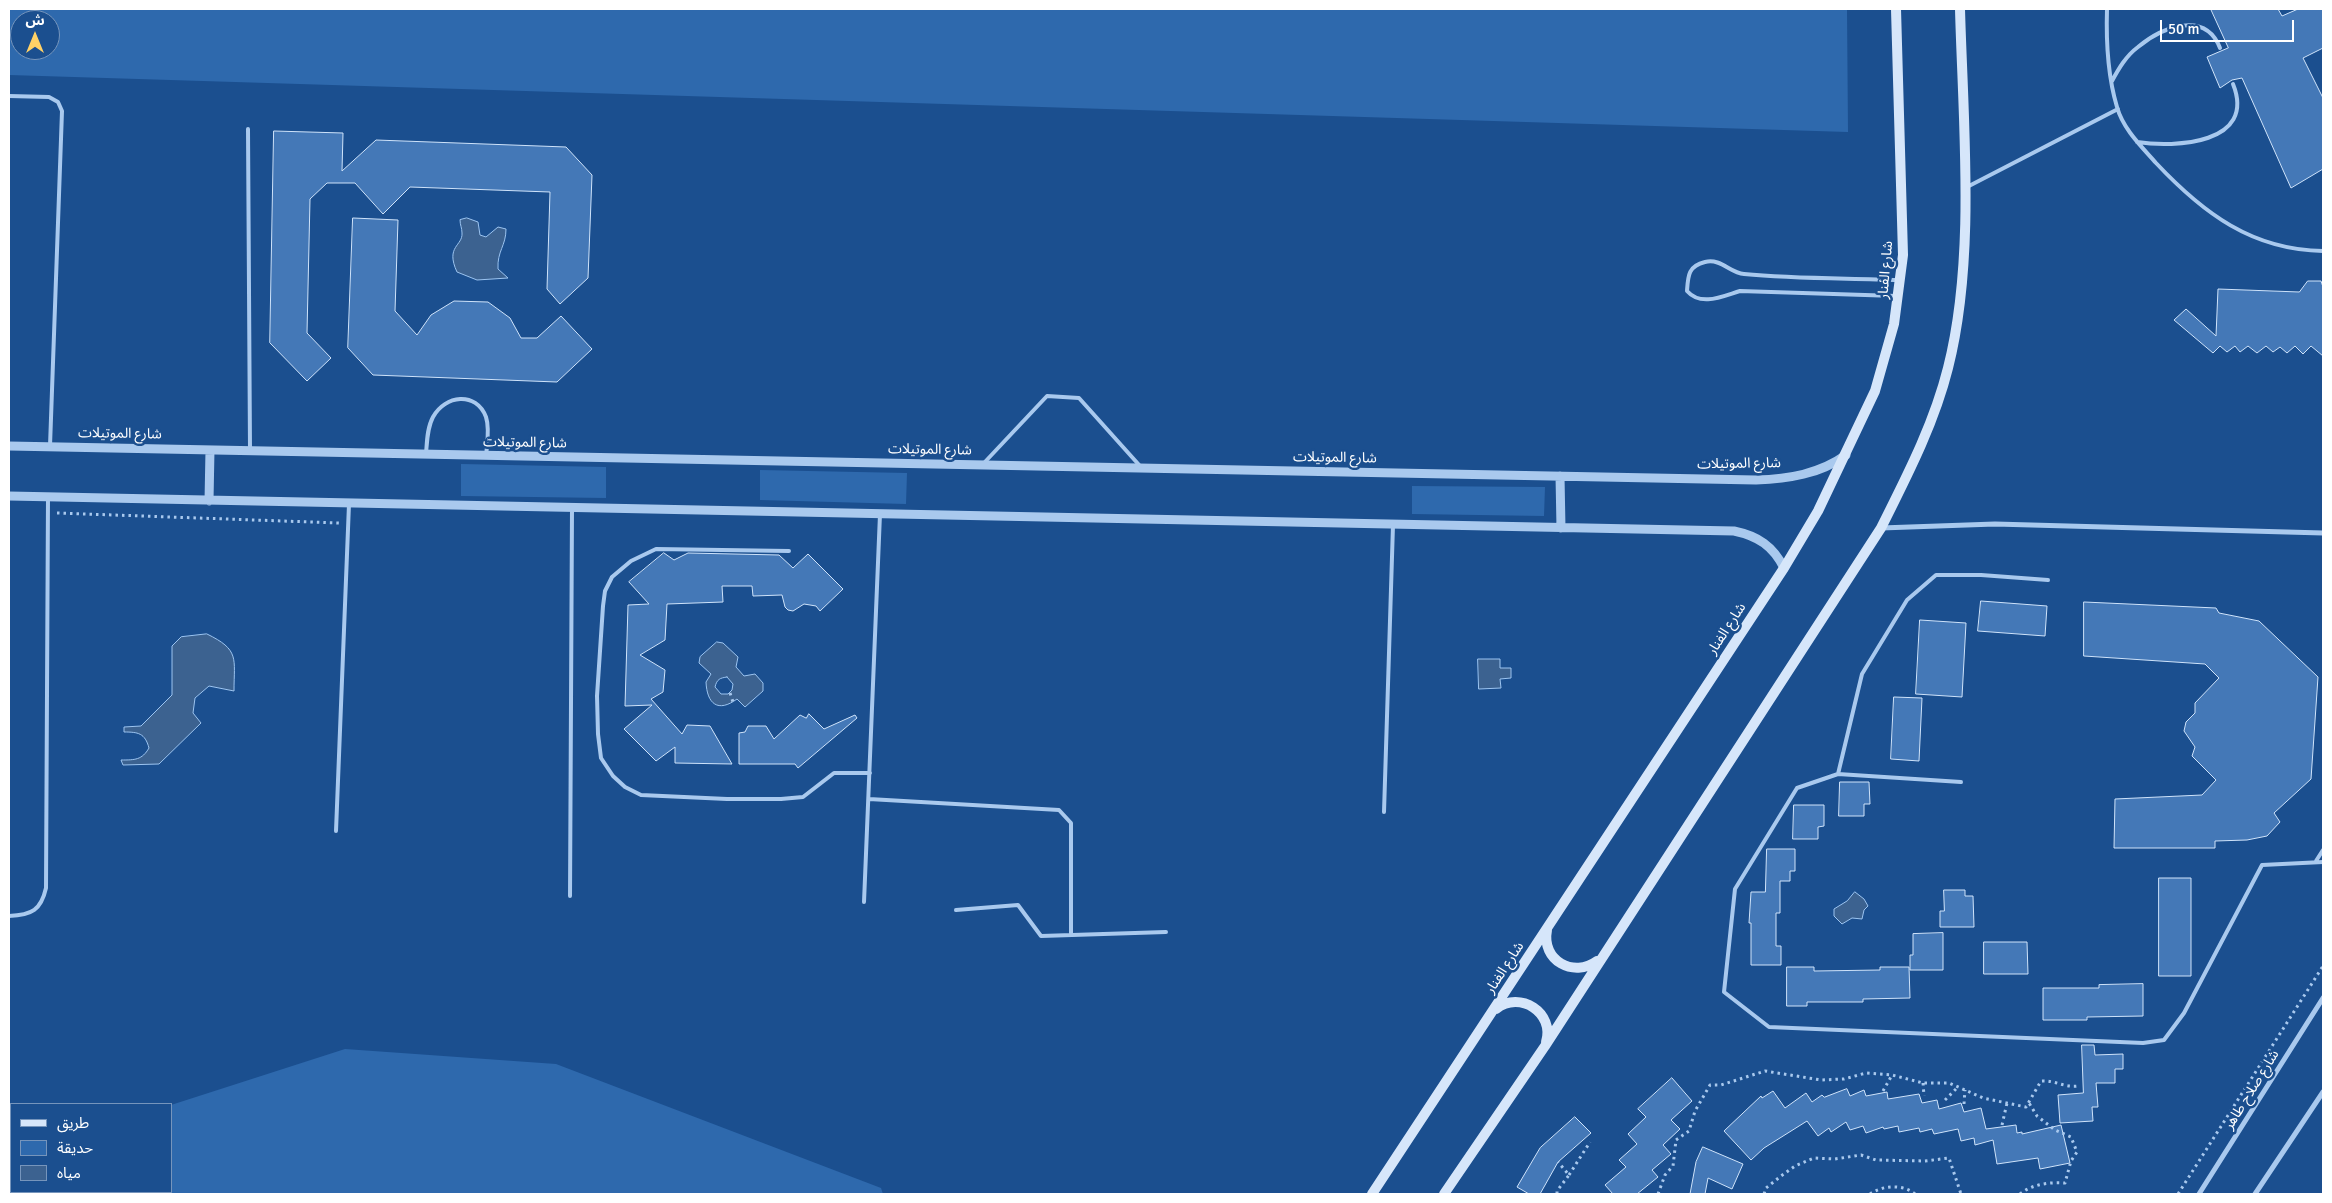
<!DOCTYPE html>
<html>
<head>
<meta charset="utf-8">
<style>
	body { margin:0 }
	#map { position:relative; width:2332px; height:1203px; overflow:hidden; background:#1b4f8f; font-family:Signika,"Noto Sans Arabic",sans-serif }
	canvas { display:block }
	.frame { position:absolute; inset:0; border:10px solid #fff; pointer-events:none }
	.legend { position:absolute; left:10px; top:1103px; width:162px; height:90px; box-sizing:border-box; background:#1b4f8f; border:1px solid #7695bc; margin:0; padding:6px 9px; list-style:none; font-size:15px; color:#fff }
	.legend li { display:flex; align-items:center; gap:10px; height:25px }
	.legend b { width:25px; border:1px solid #7695bc }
	.north { position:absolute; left:10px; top:10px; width:50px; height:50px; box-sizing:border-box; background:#1b4f8f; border:1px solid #7695bc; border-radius:50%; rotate:0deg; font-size:14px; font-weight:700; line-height:20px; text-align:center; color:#fff }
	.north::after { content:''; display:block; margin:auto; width:18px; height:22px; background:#ffd166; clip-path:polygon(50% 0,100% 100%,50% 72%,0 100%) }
	.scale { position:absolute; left:2160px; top:20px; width:134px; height:22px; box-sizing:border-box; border:2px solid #fff; border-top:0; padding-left:6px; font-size:15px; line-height:18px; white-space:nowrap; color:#fff; -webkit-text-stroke:4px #1b4f8f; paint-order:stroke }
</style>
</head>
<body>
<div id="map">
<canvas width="2332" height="1203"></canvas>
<div class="frame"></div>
<ul class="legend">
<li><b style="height:6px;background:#d6e6fa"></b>طريق</li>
<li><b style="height:14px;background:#2e69ad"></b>حديقة</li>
<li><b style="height:14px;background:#3c6290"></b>مياه</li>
</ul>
<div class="north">ش</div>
<div class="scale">50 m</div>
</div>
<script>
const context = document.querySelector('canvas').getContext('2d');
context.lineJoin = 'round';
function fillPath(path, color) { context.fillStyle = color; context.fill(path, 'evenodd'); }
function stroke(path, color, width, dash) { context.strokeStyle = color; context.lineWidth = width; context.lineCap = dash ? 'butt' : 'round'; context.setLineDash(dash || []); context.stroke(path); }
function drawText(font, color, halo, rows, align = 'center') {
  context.font = font + ' Signika,"Noto Sans Arabic",sans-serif'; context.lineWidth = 5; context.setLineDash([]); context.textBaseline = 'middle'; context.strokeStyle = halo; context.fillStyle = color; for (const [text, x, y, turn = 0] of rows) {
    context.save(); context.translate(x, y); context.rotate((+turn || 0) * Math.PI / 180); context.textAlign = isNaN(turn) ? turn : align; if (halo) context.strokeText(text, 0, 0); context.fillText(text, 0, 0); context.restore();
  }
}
const green = new Path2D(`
	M9,9H1847L1848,132L9,75ZM20,20H50V50H20Z
	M461,464L606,467V498L461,496Z
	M760,470L907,473L906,504L760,500Z
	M1412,486L1545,487L1544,516L1412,514Z
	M345,1049L556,1064L881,1188L883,1194H9V1158L11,1157V1192H171V1105Z`);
const water = new Path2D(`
	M467,218L478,222L480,235L486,237L498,227L506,229C506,246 497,251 498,269L508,278L477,280L457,272C445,246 463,246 462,233C462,228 460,225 460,220Z
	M207,634C240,650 234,658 234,691L209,686L195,698L193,713L201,723L159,764L123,765L121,760C135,760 142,760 149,748C145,733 138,732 124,732V727L141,726L172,695V646L181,637Z
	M717,642L723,643L738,657L736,667L744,676L755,674L763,683V691L745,707L737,699C718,713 707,704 706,682L711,674L699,663L700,657ZM727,677L733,684L732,690L728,694H721L715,687C717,679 720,678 727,677Z
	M1478,659H1500V668H1511V678L1500,679L1501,688L1479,689Z
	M1855,892L1864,899L1868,906L1864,910L1862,919L1852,918L1842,924L1834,916V909L1847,901Z`);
const building = new Path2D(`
	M2211,9H2278L2282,16L2298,9H2323V48L2303,58L2323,98V169L2291,188L2242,78L2232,80L2220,88L2207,57L2228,48Z
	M274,131L343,133L342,171L376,140L566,147L592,175L588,278L560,304L547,289L550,192L410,187L383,214L355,183H327L310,199L307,333L331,358L307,381L270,343Z
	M353,218L398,220L395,311L417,335L431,315L454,301L488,302L510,318L521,338H537L561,316L592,349L557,382L373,375L348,348Z
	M2308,281H2321L2323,287V356L2311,346L2303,354L2295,346L2287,353L2280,347L2273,352L2266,346L2257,353L2248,346L2240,352L2235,346L2227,352L2220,346L2213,353L2174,320L2186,309L2216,336L2218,289L2299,292Z
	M664,553L674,560L688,553L779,555L793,568L808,554L843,589L820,611L816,606L804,604L793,611L788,610L785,607L782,595L753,596L752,586H722L723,602L667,604L665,640L640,655L665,670L663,692L651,699L682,734L687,725L710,726L732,764L675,763V747L656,761L624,729L652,705L625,706L628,605L649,604L629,582Z
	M1981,601L2047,606L2045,636L1978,631Z
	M2084,602L2216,608L2219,613L2259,621L2318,677L2311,779L2274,813L2280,822L2267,836L2247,840L2215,841V848H2114L2115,799L2202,795L2216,780L2192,756L2195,747L2184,731L2186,722L2195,713V703L2219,678L2205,664L2084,656Z
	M1920,620L1966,623L1962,697L1916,694Z
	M1894,697L1922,698L1919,761L1891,759Z
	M809,714L824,729L855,715L857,718L798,768L795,764H739V733L745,732L748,726H766L774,739L800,715L806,718Z
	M1840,782H1869L1870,804H1864V816H1839Z
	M1794,805H1824V826L1818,827V839H1793Z
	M1767,849H1795V871H1790V881H1780V913H1776V946H1781V965H1751V923H1749L1751,892H1765Z
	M2159,878H2191V976H2159Z
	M1944,890H1965V896H1973L1974,927H1940V911H1944Z
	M1943,933V970H1910V955H1913V934Z
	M1984,942H2027L2028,974H1984Z
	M1787,967H1814V971L1880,970V967H1909L1910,998L1863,999V1002H1807V1006H1787Z
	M2143,984V1016L2087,1017V1020H2043V988H2099V985Z
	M2082,1045H2094L2095,1055L2123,1054V1069H2115V1083H2096L2098,1107H2092L2093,1121L2060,1123L2058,1095L2083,1093Z
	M1672,1078L1692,1101L1671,1120L1680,1129L1663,1145L1671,1154L1652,1170L1658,1177L1637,1194H1613L1605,1185L1626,1167L1619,1160L1637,1144L1628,1134L1646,1117L1638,1109Z
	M1847,1089L1850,1096L1864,1090L1866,1096L1887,1092L1888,1099L1919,1094L1922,1103L1937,1100L1939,1109L1961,1103L1964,1112L1981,1108L1986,1129L2016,1125L2017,1133L2022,1132V1134L2061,1125L2070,1163L2040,1169L2038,1158L1997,1164L1993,1140L1975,1145L1974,1138L1961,1141L1958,1129L1934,1134L1932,1129L1920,1132L1919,1128L1899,1132L1898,1126L1884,1129L1883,1127L1866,1133L1863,1126L1850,1130L1846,1122L1831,1132L1829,1128L1818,1136L1807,1121L1764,1148L1751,1160L1724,1131L1761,1096L1762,1098L1773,1091L1785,1108L1806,1093L1812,1102L1822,1095L1824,1097Z
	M1575,1117L1591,1133L1558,1162L1540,1194H1529L1517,1187L1540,1148Z
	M1703,1147L1743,1164L1732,1189L1708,1178L1705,1194H1690L1696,1162Z`);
const path = new Path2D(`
	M57,513L339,523
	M730,693L733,702
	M1923,1083L1924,1096
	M1883,1091L1892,1075
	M1945,1100L1958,1087
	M1964,1104L1965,1090
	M2002,1125L2007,1103
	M1569,1175L1590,1142
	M1557,1194V1191L1569,1175L1558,1162
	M1658,1194L1665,1175L1673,1166L1676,1140L1689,1131L1695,1111L1710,1085H1721L1765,1071L1821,1080L1844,1079L1866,1073L1892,1075L1923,1083H1949L1983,1098L2026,1107L2041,1081C2055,1080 2065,1088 2078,1086
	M1764,1194L1766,1188L1781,1176L1795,1166L1814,1158L1835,1159L1861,1155L1876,1160L1925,1161L1949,1158L1961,1194
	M1870,1194C1883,1185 1903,1184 1915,1194
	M2020,1194C2032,1184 2050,1182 2065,1183L2071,1161L2077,1152L2071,1137L2055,1130L2037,1116L2029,1103
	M2178,1194L2323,966`);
const service = new Path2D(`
	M2107,9C2106,41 2108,77 2117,107C2123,129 2142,147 2156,163C2203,213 2252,250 2323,251
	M2112,81C2119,68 2126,56 2138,47C2162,27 2205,10 2220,48
	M9,96L49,97L58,102L62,111L50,446
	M248,129L250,450
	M2137,142C2175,148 2257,144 2233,84
	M1967,187L2118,109
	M1896,296L1740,291C1723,296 1701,307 1687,291C1688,276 1688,266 1705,262C1721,258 1730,273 1744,274C1795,279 1847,278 1898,280
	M426,454C427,442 427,428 433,417C445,395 476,391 486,417C490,429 487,444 486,456
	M983,464L1047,396L1079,398L1140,466
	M789,551L656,549L631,561L612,577L605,591L603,606L597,696L598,734L601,758L613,776L625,787L641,795L727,799H781L803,797L834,773H870
	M1838,774L1862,674L1907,600L1936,575H1981L2048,580
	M1961,782L1838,774L1797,788L1735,889L1724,992L1769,1027L2143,1043L2164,1040L2184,1013L2262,865L2323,862
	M869,799L1059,810L1071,823V935
	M1384,812L1393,525
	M336,831L349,504
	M2316,861L2323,850
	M570,896L572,508
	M864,902L880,514
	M956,910L1018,905L1041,936L1166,932
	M9,916C32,915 41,910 46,888L48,497`);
const minor = new Path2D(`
	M1881,528L1995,524L2323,533
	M2199,1194L2323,998
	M2255,1194L2323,1092`);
const tertiary = new Path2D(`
	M9,446L1756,480C1788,479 1820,474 1846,455
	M1560,476L1561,528
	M9,496L1734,531C1758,536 1773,546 1784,568
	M209,501L210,450`);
const secondary = new Path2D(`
	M1547,930C1541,961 1574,978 1597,961
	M1496,1009C1520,990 1555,1013 1546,1042
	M1372,1194L1784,568L1818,511L1875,391L1894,324L1903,255L1896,9
	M1444,1194L1545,1046L1881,528C1907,476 1934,424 1948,368C1976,258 1963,122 1960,9`);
const streetNames = [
	["شارع الفنار",1886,270,-85],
	["شارع الموتيلات",120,434,1],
	["شارع الموتيلات",525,443,1],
	["شارع الموتيلات",930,450,1],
	["شارع الموتيلات",1335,458,1],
	["شارع الموتيلات",1739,464,-1],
	["شارع الفنار",1727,629,-57],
	["شارع الفنار",1505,968,-57],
	["شارع صلاح طاهر",2252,1090,-58]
];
fillPath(green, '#2e69ad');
fillPath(water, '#3c6290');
stroke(water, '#9cc4f0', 1);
fillPath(building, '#4478b7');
stroke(building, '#cfe3fa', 1);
stroke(path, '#a9c9ee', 3, [2.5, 4]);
stroke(service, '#a9c9ee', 4);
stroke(minor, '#a9c9ee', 5);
stroke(tertiary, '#a9c9ee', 9);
stroke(secondary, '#d6e6fa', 10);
drawText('14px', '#fff', '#1b4f8f', streetNames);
</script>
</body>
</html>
